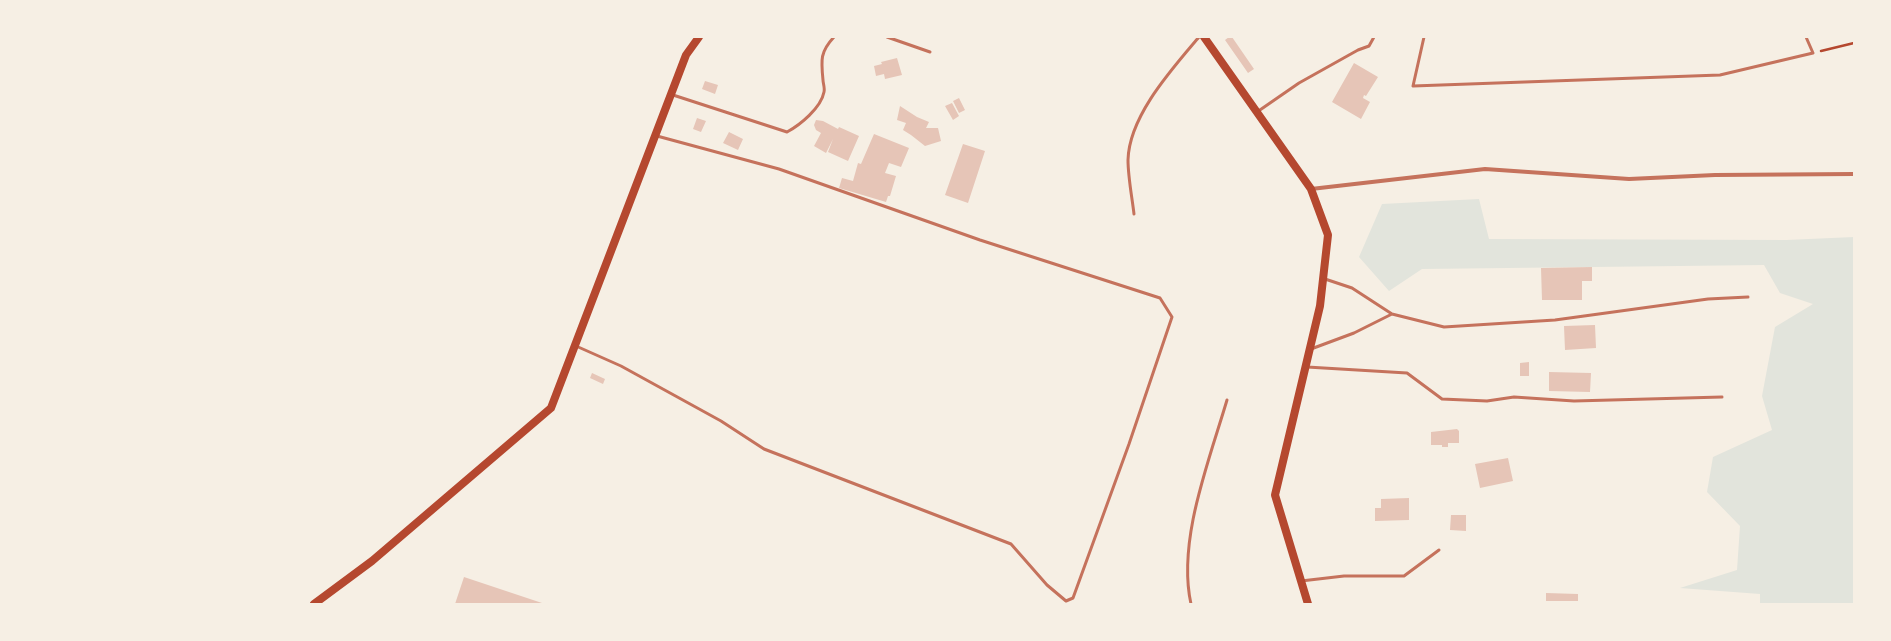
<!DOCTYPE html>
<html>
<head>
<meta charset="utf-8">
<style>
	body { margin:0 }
	#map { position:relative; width:1891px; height:641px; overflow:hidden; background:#f6efe4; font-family:Overpass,sans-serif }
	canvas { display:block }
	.frame { position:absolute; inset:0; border:38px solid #f6efe4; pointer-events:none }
</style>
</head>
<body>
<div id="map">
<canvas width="1891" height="641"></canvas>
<div class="frame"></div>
</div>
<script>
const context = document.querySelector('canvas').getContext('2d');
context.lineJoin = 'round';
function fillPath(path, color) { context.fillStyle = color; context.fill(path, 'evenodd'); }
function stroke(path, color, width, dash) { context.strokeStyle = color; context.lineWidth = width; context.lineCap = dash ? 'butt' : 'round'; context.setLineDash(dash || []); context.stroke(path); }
const green = new Path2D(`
	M1479,199L1489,239L1786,240L1854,237V604H1760V594L1680,588L1737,570L1740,526L1707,492L1713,457L1772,430L1762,396L1775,327L1813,304L1780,293L1764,265L1422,269L1389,291L1359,257L1382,204Z`);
const building = new Path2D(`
	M1229,37H1232L1254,69L1248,73L1225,40Z
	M897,58L902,75L885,79L884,74L876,76L874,66L882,64L881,62Z
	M1354,63L1378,77L1366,96L1364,95L1363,98L1370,102L1361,119L1332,102Z
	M705,81L718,85L715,94L702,89Z
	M959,98L965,110L959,113L953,101Z
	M952,103L959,116L953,120L945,106Z
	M900,106L917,117L929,122L926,128H938L941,141L925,146L911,135L903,130L906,123L897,120Z
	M697,118L706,121L701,132L693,129Z
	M816,120L823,121L838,129L839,127L859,136L848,161L828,152L833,139L826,153L814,146L821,133L816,130L814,125Z
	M729,132L743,139L738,150L723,143Z
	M874,134L909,148L901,167L889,163L885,173L896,176L890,196H888L886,202L839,188L842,178L853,181L858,163L861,164Z
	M963,144L985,151L968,203L945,195Z
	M1592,267V281H1582V300H1542L1541,268Z
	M1595,325L1596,348L1565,350L1564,326Z
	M1529,362V376H1520V363Z
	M1549,372L1591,373L1590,392L1549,391Z
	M592,373L605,379L603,384L590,378Z
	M1457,429L1459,431V443H1448V447H1442V445H1431V432Z
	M1508,458L1513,481L1480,488L1475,464Z
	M1409,498V520L1375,521V508H1381V499Z
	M1451,515H1466V531L1450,530Z
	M464,577L542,603L541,604H455Z
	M1546,593L1578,594V601H1546Z`);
const path = new Path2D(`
	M1821,51L1854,43`);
const service = new Path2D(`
	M887,37L930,52
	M1424,37L1413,86L1720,75L1813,53L1806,37
	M673,95L787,132C800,125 821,108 824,92C825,88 823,83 823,80C821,60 820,52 834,37
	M1257,112L1299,83L1358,50L1369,46L1374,37
	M1134,214C1132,197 1128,177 1128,160C1129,116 1172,69 1199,37
	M1392,314L1444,327L1555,320L1708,299L1748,297
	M576,346L621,366L721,421L764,449L1011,544L1047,585L1066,601L1073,598L1129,444L1172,317L1160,298L980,240L779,169L657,136
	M1311,349L1354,333L1392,314L1352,288L1325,279
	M1307,367L1407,373L1442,399L1487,401L1514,397L1574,401L1722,397
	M1301,581L1344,576H1404L1439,550
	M1191,604C1177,541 1209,461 1227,400`);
const minor = new Path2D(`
	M1311,189L1485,169L1629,179L1715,175L1854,174`);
const secondary = new Path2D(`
	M1204,37L1311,189L1328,235L1320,306L1275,495L1308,604
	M314,604L372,561L551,408L686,55L699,37`);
fillPath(green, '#e2e4dc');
fillPath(building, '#e6c5b7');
stroke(path, '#b5482f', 2.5);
stroke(service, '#c5725c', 3);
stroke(minor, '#c5725c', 4);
stroke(secondary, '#b5482f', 8);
</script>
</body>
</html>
